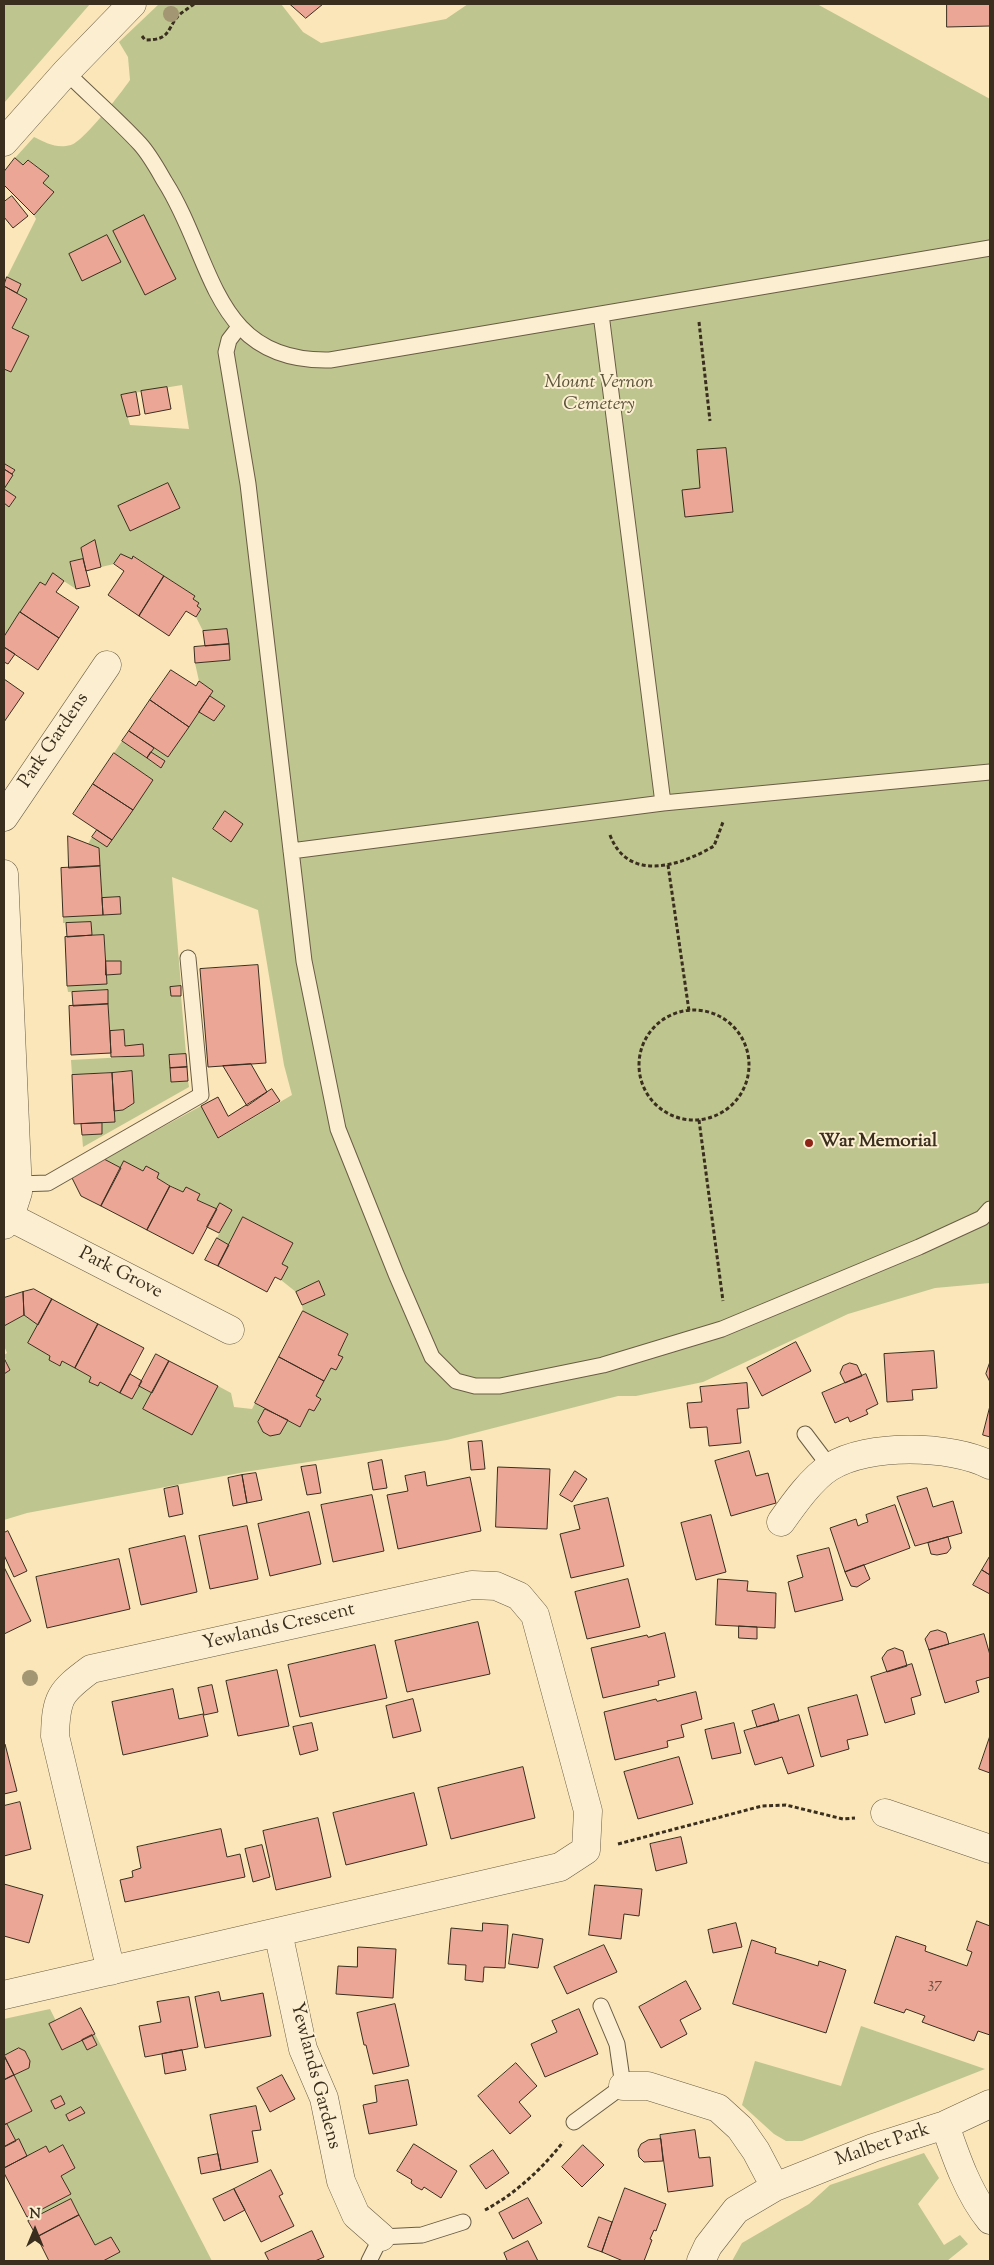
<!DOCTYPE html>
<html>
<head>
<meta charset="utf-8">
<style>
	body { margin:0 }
	#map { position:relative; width:994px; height:2265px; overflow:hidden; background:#fae6b8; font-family:"Sorts Mill Goudy",serif }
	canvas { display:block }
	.frame { position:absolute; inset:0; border:5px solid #3a2e1f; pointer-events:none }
	.north { position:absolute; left:10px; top:2205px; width:50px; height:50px; -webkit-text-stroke:4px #fcefd1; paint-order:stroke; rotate:0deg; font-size:14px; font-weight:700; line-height:20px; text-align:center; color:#3a2e1f }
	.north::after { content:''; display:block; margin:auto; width:18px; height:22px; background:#3a2e1f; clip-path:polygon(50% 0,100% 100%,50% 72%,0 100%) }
</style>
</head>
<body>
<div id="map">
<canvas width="994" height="2265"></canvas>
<div class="frame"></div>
<div class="north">N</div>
</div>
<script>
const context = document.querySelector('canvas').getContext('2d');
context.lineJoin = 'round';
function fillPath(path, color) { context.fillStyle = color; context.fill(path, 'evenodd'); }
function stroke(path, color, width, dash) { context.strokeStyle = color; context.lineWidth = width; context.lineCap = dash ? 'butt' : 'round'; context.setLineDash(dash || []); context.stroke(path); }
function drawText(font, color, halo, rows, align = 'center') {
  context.font = font + ' "Sorts Mill Goudy",serif'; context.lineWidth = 4; context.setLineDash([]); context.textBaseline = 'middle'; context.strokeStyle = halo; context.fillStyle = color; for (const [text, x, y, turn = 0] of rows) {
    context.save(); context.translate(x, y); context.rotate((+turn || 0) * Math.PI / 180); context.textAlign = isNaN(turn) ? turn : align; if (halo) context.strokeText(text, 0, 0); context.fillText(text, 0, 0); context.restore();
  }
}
const green = new Path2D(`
	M4,4H90L4,103Z
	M159,4H281L303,32L321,43L446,19L468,4H817L990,99V1283L935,1288L848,1314L703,1382L636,1396H618L447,1440L245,1472L27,1513L4,1520V1374L10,1370L4,1355L7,1353L4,1346V1326L24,1315L38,1325L29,1343L50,1356L49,1360L59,1366L62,1361L91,1377L89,1382L98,1386L100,1382L132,1399L139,1386L152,1393L144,1409L192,1435L218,1386L231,1393L234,1407L252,1409L255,1403L265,1409L259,1422C264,1434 268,1436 280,1434L288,1420L300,1426L309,1409L314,1411L321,1399L316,1396L331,1368L336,1370L343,1357L338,1355L348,1335L303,1311L302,1305L325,1295L319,1281L296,1292L281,1280L288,1267L282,1264L293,1243L243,1217L229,1245L217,1238L231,1210L220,1204L217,1209L197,1200L200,1194L183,1192L143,1171L121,1168L104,1159L201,1106L219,1138L292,1095L284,1065L258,910L172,877L181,986L171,987V996H181L186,1054L169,1055L171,1082L188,1081L189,1087L83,1147L82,1135L102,1134V1123L114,1111L123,1110L134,1103L132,1071L72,1075L71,1060L144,1056L143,1045L125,1046L124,1030L110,1031L107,990L68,992L67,986L106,975L121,974V961H106L104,935H92L91,922L63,923V917L120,914L119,897L102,898L99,848L88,844L92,837L107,847L153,780L114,753L122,741L161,768L165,761L151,752L154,748L168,757L199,712L214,721L225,706L210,696L213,691L199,681L195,663L230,660L227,629L203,631L196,617L201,609L197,606L199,603L193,599L195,596L134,556L132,559L121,554L114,564L101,567L95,541L81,548L83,559L70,562L76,589L53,574L45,585L40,582L4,637V503L10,506L16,497L4,489L15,470L6,464L4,466V369L11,372L29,336L12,328L27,299L17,293L21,284L7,277L36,219L34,215L53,192L43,183L48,175L29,160L23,165L15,158L34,137C47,143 56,149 71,145C83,142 122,92 130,80L128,57L119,42ZM182,385L189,429L130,425L121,395ZM168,483L180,508L130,531L119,506ZM225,811L231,841L213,829Z
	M50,2009L56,2021L49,2024L63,2050L82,2040L87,2050L97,2046L92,2035L95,2034L212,2261H103L120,2252L111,2237L95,2245L71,2199L29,2221L27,2217L71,2194L61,2176L75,2168L63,2145L49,2152L45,2146L27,2156L19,2140L16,2141L7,2124L32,2110L14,2075L29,2068C31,2058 28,2052 19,2048L4,2056V2019ZM81,2107L84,2113L69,2121L66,2114Z
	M861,2026L985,2069L802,2141H786L774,2134L742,2105L755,2061L841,2086Z
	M924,2153L939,2178L918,2204L944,2245L960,2235L968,2244L947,2261H732L742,2243L809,2204L830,2185Z`);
const building = new Path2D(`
	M290,4H323L306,18Z
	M947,4H990V26L947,27Z
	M15,158L23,165L28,160L49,176L43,183L54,192L34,215L4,185V172Z
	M12,196L28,216L13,228L4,217V202Z
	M144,215L176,279L145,295L113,231Z
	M107,235L121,262L82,281L69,254Z
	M7,277L21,284L17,293L4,286Z
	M4,286L27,299L12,328L29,336L11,372L4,369Z
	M167,387L171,409L145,414L141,391Z
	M136,392L140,415L127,417L121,395Z
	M726,448L733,512L685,517L682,490L700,488L697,450Z
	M5,464L15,470L12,474L4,469Z
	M4,469L13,475L4,489Z
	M168,483L180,508L130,531L118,506Z
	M4,489L16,497L9,507L4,503Z
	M95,540L101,567L86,571L81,548Z
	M121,554L132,559L133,556L164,576L139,616L108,595L124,571L114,564Z
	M83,559L90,586L76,589L70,562Z
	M53,573L64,581L56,592L79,607L59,638L20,612L40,582L45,585Z
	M164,576L195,596L193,599L199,603L197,606L201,609L196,617L186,611L169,636L139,616Z
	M20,612L59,638L38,670L4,647V637Z
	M227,629L229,644L205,646L203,631Z
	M229,644L230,660L195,663L194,647Z
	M4,647L15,654L8,664L4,662Z
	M171,670L196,686L199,681L213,691L189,727L150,700Z
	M4,679L24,693L4,722Z
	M210,696L225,706L214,721L199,712Z
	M150,700L189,727L168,757L129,731Z
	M129,731L154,748L147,758L122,741Z
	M151,752L165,761L161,768L147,758Z
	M114,753L153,780L133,810L93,784Z
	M93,784L133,810L112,840L73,814Z
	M225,811L243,824L231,842L213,829Z
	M97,830L112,840L107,847L92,837Z
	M68,836L99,848L100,866L69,868Z
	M100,866L103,915L63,917L61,868Z
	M120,897L121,914L103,915L102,898Z
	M91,922L92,935L67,937L66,923Z
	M104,935L107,984L67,986L65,937Z
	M106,961H121V974L106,975Z
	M258,965L266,1063L208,1067L200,969Z
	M181,986V996H171L170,987Z
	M108,990V1004L73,1006L72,992Z
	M108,1004L111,1053L71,1055L69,1006Z
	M124,1030L125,1046L143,1044L144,1056L111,1057L110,1031Z
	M186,1054L187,1067L170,1068L169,1055Z
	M251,1064L267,1092L247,1106L223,1066Z
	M187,1067L188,1081L171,1082L170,1068Z
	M132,1071L134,1103L123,1110L114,1111L112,1073Z
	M112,1073L115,1122L74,1124L72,1075Z
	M272,1089L280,1101L218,1138L201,1106L218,1097L228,1116Z
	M102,1123V1134L82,1135L81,1124Z
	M104,1159L121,1168L101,1206L81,1196L72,1178Z
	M124,1161L143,1171L146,1166L159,1173L157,1178L170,1186L147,1230L101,1206Z
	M170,1186L183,1192L186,1187L200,1194L197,1200L217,1209L193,1254L147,1230Z
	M220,1203L232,1210L219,1233L207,1227Z
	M243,1217L293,1243L282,1264L288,1267L281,1280L275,1277L267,1292L218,1266Z
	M217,1238L229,1245L218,1266L205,1260Z
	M319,1281L325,1295L302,1305L296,1292Z
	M34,1289L52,1299L38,1325L24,1315L23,1292Z
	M23,1292L24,1315L4,1326V1298Z
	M52,1299L98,1324L75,1368L62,1361L60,1366L49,1360L50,1356L28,1343Z
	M303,1311L348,1334L338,1355L343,1357L336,1370L331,1368L324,1381L279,1357Z
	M98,1324L144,1348L120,1393L100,1382L98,1386L89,1382L91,1377L75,1368Z
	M796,1342L811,1371L762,1396L747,1368Z
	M934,1351L937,1388L912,1390L913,1400L887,1402L884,1354Z
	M156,1354L169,1361L152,1393L139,1386Z
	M279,1357L324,1381L316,1396L321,1399L314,1411L309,1409L300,1427L255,1403Z
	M4,1358L10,1370L4,1374Z
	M169,1361L218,1386L192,1435L143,1409Z
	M990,1362V1382L986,1374Z
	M850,1363L857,1365L862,1376L845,1383L840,1373L843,1366Z
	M130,1374L142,1381L132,1399L120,1393Z
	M866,1374L878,1404L866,1410L868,1414L850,1422L848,1417L835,1423L822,1393Z
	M747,1383L749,1408L737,1409L741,1443L709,1446L707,1427L690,1428L687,1403L702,1402L700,1387Z
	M990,1406V1437L983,1435Z
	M265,1409L288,1420L280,1434L270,1436L263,1432L258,1422Z
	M482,1441L485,1469L471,1470L468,1442Z
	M749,1451L756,1476L768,1473L776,1503L731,1516L715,1461Z
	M382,1460L387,1488L373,1490L368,1463Z
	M316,1465L321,1493L307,1495L301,1467Z
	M498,1467L550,1469L547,1529L496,1527Z
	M575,1471L587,1479L572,1502L560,1495Z
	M425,1472L427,1486L470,1477L481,1531L398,1549L387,1495L408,1491L405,1476Z
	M256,1473L262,1500L247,1503L242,1475Z
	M242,1475L247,1503L233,1506L228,1478Z
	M178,1486L183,1514L169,1517L164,1489Z
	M927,1488L933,1507L953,1501L962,1533L915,1546L897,1497Z
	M372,1495L384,1551L333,1562L321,1505Z
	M608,1498L624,1566L571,1578L560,1534L580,1529L574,1506Z
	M895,1505L910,1548L845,1572L830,1528L856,1519L858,1526L862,1524L868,1522L866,1515Z
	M309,1512L321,1564L270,1576L258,1524Z
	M711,1515L726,1572L696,1580L681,1523Z
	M247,1526L258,1579L210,1589L199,1536Z
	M8,1531L27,1571L14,1577L4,1555V1533Z
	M185,1536L197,1592L141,1605L129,1549Z
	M948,1537L951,1548L947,1553L937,1555L931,1554L928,1543Z
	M829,1548L843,1600L795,1612L788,1582L803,1577L797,1556Z
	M990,1556V1575L982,1570Z
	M119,1559L130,1609L47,1628L36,1577Z
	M864,1565L870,1579L857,1587L851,1586L845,1572Z
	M5,1569L31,1621L4,1634V1570Z
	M982,1570L990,1575V1594L973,1585Z
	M628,1579L640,1627L587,1639L575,1592Z
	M718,1579L748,1581L747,1591L776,1593L775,1628L716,1625Z
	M478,1622L490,1674L407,1692L395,1641Z
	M739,1626L757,1627V1639L739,1638Z
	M938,1630L946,1633L949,1644L929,1650L925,1639L930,1632Z
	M665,1633L675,1677L658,1681L659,1685L603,1698L591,1648L647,1635L648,1637Z
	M984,1634L990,1655V1677L976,1681L979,1692L945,1703L929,1650Z
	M375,1645L387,1698L300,1717L288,1665Z
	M895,1648L903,1651L907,1666L887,1672L882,1658L887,1651Z
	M912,1664L921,1695L911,1698L915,1714L885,1723L871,1677Z
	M277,1670L289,1726L238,1736L226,1681Z
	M212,1685L218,1712L204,1715L198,1688Z
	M173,1689L179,1719L203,1714L208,1736L123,1755L112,1702Z
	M696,1692L702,1719L681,1725L684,1737L667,1741L668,1747L615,1760L604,1712L656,1699L657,1701Z
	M857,1695L868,1735L847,1740L849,1749L821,1757L808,1708Z
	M413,1699L421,1731L393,1738L386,1706Z
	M774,1704L779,1721L757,1727L752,1711Z
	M799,1715L814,1766L788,1774L782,1757L755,1765L744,1731Z
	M312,1723L318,1750L300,1755L293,1727Z
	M734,1723L741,1753L712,1759L705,1730Z
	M990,1736V1773L979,1769Z
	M4,1744H5L17,1791L4,1794Z
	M679,1757L693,1804L638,1819L624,1772Z
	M523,1767L535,1818L451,1839L438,1788Z
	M414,1793L427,1845L346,1865L333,1813Z
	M20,1802L31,1849L4,1856V1806Z
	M318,1818L331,1877L276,1890L263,1831Z
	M221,1829L227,1857L240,1854L245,1877L125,1902L120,1880L133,1877L132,1871L141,1868L137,1847Z
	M681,1837L687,1863L656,1871L650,1844Z
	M262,1845L270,1877L253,1882L245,1849Z
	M4,1884L43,1895L29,1943L4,1936Z
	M595,1885L642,1889L639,1916L624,1914L621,1939L589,1935Z
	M977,1921L990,1926V2035L978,2031L974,2041L922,2022L925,2016L906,2009L904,2013L874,2003L896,1936L926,1946L925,1951L967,1966L972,1952L967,1950Z
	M483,1923L508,1925L505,1968L484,1967L483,1982L465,1980L466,1965L448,1964L451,1928L482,1931Z
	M736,1923L742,1947L713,1953L708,1930Z
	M513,1934L543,1939L538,1968L509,1964Z
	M752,1940L776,1948L775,1953L796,1959L818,1966L819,1961L846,1970L826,2033L733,2004Z
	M604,1945L617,1972L567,1994L554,1967Z
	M358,1947L396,1949L393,1998L336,1994L338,1966L357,1967Z
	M686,1981L701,2009L680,2020L687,2034L661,2048L639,2007Z
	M219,1992L221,2001L263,1993L271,2036L205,2048L195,1997Z
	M189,1997L198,2047L145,2057L139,2026L161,2022L157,2002Z
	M395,2004L409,2066L373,2074L366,2045H364L357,2013Z
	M81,2008L95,2034L62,2050L49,2024Z
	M579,2009L598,2054L545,2077L531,2044L557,2032L552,2021Z
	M92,2035L97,2045L87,2050L82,2040Z
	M19,2048L25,2051L30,2061L29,2068L14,2075L4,2056Z
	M182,2050L186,2070L165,2074L162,2054Z
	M4,2055L14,2075L4,2080Z
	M516,2063L537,2086L519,2102L531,2116L510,2134L478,2096Z
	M14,2075L32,2111L4,2125V2080Z
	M282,2075L295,2099L270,2112L257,2088Z
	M408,2080L417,2125L369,2134L363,2105L377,2102L375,2086Z
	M61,2096L65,2104L55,2109L51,2101Z
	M256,2106L261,2130L252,2131L258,2162L221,2170L210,2115Z
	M81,2107L85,2113L69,2121L66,2115Z
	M7,2124L16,2141L4,2147V2125Z
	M695,2130L699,2158L710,2157L713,2186L668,2192L660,2135Z
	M19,2139L27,2156L4,2168V2147Z
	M661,2139L663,2161L644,2162L639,2157L638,2150L641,2144L648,2140Z
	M414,2144L457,2171L441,2198L424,2187L422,2190L416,2187L411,2183L412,2180L397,2171Z
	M63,2145L75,2168L61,2176L71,2194L27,2217L4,2173V2168L46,2146L49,2152Z
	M583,2145L604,2165L582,2187L562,2167Z
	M493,2150L509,2173L486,2189L470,2166Z
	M218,2154L221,2170L201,2174L198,2158Z
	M271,2170L283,2194L279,2196L294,2226L261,2242L234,2189Z
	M625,2188L666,2204L656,2231L654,2230L650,2239L652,2240L644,2261H623L602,2252Z
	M234,2189L245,2210L224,2221L213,2199Z
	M528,2198L542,2223L513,2239L499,2213Z
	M71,2199L79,2215L37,2237L28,2221Z
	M79,2215L95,2245L111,2237L120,2252L103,2261H49L37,2237Z
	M599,2217L612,2222L602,2252L588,2247Z
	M312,2231L324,2257L315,2261H269L265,2253Z
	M528,2241L538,2261H504L507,2260L504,2253Z`);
const path = new Path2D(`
	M142,36L145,40C170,40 166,31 178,16C182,12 189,8 194,4
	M699,322L710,421
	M610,835C628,883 680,866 714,846L723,822
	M668,865L689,1011
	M639 1065a55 55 0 1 1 110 0a55 55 0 1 1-110 0Z
	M699,1120L723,1301
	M618,1844L762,1806L786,1805L843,1819L855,1818
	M485,2210C515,2194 542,2169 563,2142`);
const service = new Path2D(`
	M66,72C90,96 117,119 140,144C150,155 158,170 165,182C214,259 212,363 330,360L990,248
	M601,314L663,803
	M239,327L229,340L226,352L248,484L304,961L338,1129L396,1274L432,1357L456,1381L475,1386H500L603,1365L722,1329L919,1247L982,1218L990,1209
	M291,851L663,803L990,772
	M18,1184L48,1183L201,1095L188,958
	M805,1434L830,1467
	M574,2122L623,2086L617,2044L601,2006
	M369,2261L381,2237L422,2235L463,2222`);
const minor = new Path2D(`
	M4,817L107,665
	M4,874L18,1192L10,1217L4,1225
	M10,1217L230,1330
	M781,1522C793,1505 812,1478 830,1467C868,1443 951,1445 990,1465
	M885,1813L990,1849
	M278,1932L303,2049L324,2098L341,2181L356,2215L381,2237
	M4,1995L560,1867L586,1850L588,1811L535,1615L519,1596L496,1586L472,1585L91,1669C60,1692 56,1697 55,1736L111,1971
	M623,2086H648L718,2108L740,2128L756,2151L775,2187
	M945,2125C956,2157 968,2193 990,2220
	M701,2261L708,2246L736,2210L775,2187L873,2148L945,2125L990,2104`);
const tertiary = new Path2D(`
	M4,142L66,72L132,4`);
const trees = [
	[171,14],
	[30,1678]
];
const markers = [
	[809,1143,5,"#8f2418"]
];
const numberNames = [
	["37",935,1985]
];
const parkNames = [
	["Mount Vernon",599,384],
	["Cemetery",599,406]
];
const streetNames = [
	["Park Gardens",55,741,-56],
	["Park Grove",120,1274,27],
	["Yewlands Crescent",279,1628,-13],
	["Yewlands Gardens",314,2076,75],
	["Malbet Park",883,2146,-19]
];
const poiNames = [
	["War Memorial",819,1143]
];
fillPath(green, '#bec58f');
fillPath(building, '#eca695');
stroke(building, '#3a2e1f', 1);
stroke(service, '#6a5c45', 17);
stroke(minor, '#6a5c45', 29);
stroke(tertiary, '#6a5c45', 29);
stroke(path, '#3a2e1f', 3, [4, 2.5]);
stroke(service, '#fcefd1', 15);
stroke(minor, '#fcefd1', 28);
stroke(tertiary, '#fcefd1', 28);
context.fillStyle = '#a39673';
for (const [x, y] of trees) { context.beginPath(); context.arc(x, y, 8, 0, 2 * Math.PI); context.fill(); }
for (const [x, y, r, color] of markers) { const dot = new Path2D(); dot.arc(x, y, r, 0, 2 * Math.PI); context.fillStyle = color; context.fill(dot); stroke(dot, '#fcefd1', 2); }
drawText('16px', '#664c3c', null, numberNames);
drawText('italic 19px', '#5b543b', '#fcefd1', parkNames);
drawText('19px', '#3a2e1f', '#fcefd1', streetNames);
drawText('bold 19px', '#3a2e1f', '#fcefd1', poiNames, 'left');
</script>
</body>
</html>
